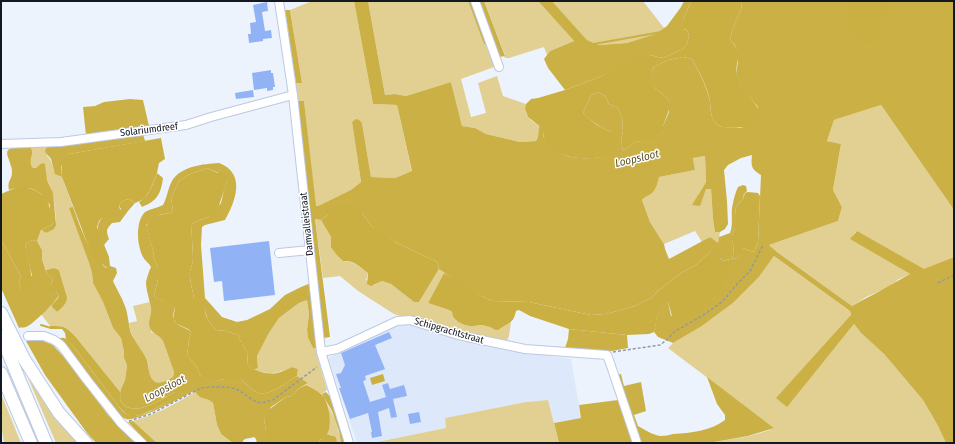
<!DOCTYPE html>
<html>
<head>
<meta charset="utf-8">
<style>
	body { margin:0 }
	#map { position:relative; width:955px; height:444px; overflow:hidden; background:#edf3fd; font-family:"Fira Sans Condensed",sans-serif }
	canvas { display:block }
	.frame { position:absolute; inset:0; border:2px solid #141821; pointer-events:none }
</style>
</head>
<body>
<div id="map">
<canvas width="955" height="444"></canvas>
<div class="frame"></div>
</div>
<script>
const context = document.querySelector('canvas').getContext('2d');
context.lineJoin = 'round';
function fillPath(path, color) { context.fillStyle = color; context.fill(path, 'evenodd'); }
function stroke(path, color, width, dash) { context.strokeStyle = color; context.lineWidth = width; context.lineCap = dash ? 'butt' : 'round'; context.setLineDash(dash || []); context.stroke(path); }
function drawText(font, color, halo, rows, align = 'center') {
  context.font = font + ' "Fira Sans Condensed",sans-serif'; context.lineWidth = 3; context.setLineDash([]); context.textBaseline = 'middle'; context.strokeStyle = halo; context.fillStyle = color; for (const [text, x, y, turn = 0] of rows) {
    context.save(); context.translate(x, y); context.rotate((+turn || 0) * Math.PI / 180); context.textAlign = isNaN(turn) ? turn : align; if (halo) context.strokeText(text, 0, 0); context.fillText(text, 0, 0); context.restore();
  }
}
const built = new Path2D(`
	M403,323H408L419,326L441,334L466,341L505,349L571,359L579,405L581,418L554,423L548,400L526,402L445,418L446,428L372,443H357L328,358L378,333Z`);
const green = new Path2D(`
	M312,1H354L373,104L397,105L412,172L407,173L395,178L371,177L362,123L352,122L361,182L351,190L322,205L315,206L304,101H298L296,83H302L290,10Z
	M368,1H468L484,43L487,42L496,65L494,67L461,79L471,117L486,113L478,83L497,76L503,96L526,104C524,117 530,119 539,126L538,137L536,141L520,142L486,134L475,128L462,126L451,82L406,96L395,94L385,95Z
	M484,1H538L574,41L550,51L547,55L544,47L509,58H505L504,56L505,55Z
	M552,1H643L664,28L655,34L627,43L599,45L587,40Z
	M881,105L954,210V257L924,270L856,231L851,239L910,274L899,279L889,287L866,297L852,306L777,252L769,245L838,221L842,207L833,190L841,144L827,141L834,120Z
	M30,146H52L47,156C55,163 51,173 62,177L73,207L70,209L89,263L92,273L93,283L103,302L113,328L121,338L124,352V358L127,365L125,380L121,389V393L75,336C65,326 64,326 50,326L41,314L51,306L57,312L67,297L59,270L54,268L46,270L42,259V250L37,241L41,230L46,233L56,221C55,208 54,191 47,180C44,176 40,172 36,168H33C27,162 36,154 30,146Z
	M705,156L706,182L698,195L706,189H711L713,219L715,232H720L718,244L710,237L702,242L695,231L664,244L650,222L642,200C645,196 650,196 653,192C656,188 658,182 659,177L695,170L693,158Z
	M315,219L321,220L331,237L332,247L343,261C354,261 360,267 368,273L366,280L374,285L382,281L391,284L414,302H419L439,269L444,273L428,303L449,310L468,326H488L493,329H500L511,322L509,336L507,341H499L477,337L409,317L400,316L394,314L358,291L340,276L323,278Z
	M774,256L850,311L851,316L777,398L787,406L854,324L861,333L884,354L923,400L938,426L946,443H709C731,439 754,437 774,428L668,348L673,343L702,326L733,303L759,277Z
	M307,300L309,314L307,330L308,338L313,348L318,349L317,355L327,390L322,394L306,385L308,383L297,376L298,369L292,367C276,374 272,375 254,370L258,368L257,356L269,333L279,318L299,303Z
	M150,302L151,311V332L160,336L163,341L174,372L173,377C168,380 158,386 153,380C148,376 149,368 148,362C144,352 135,343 131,332C130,330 130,326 129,323L137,321L133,306Z
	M28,378L45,402L77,443H56Z
	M195,392L197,394L209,400L213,403L217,425L221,434L233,443H157L133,421C156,415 175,404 195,392Z
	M1,394L2,396L21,443H4L1,424Z
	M548,400L559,443H372L446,428L445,418L526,402Z
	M328,406C335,417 339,430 341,443H337C337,434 334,437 327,434C332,425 329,415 328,406Z`);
const forest = new Path2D(`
	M354,1H368L385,95L395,94L406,96L451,82L462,126L475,128L486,134L520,142L536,141L538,137L539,126L544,129C544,131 543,136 544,138C545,141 548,144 550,145C565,163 595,159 615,154L611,132C600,127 592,122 583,113L591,95L598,92L605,96L609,104L618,108L622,117L623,131L621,140L623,151L635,142L659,138L663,131V126L669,112L668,99L655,88L651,81V73L654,67L668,60L683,57L692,59C699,72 707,86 710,102C711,109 710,120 718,125C723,128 736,128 742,128L758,107C751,99 738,85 737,75C736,67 740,58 737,50C736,46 732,42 730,39C731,34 733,29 735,23C738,15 742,11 742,1H954V210L881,105L834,120L827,141L841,144L833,190L842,207L838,221L769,245L777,252L852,306C864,299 875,294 887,287C895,283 902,278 910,274L850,239L857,231L924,269L954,257V443H946L938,426L923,400L884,354L861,333L854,324L787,407L776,398L851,315L850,311L774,256L759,277L733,303L702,326L673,343L658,337L654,332C656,326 657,308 661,304C662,303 666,302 668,302L671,316L730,259L723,261L720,258V251L709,253L696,265L681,273L658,291L651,298L635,306L606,314L591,315L529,302L492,301L483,297L460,284L439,269L437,262L395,242L381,230L372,227L362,213L328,215L321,220L315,219L330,337L324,338L300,131L298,101H304L316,206L322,205L351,190L361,182L352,122L356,119L359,120L362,123L371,177L395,178L412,171L397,105L373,104ZM752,155C751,166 751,169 761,175L758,242L754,252L743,248L738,258L731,259L734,254L733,244L732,240V236L735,228V215L736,207L743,199L744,194L747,191L746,186L743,185L738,187C736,191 734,198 733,203C730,212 734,223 730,233L719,237L718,243L710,237L669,259L665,249L664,244L650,222L642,200C645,196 650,196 653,192C656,189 658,182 659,177L695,170L693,158L705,156L706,182L692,205L700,206L706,189H711L713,219L715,232H720L725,229L728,224L727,201L724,170L728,165L741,158Z
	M468,1H484L505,56L499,57L491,40L484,44Z
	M538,1H552L587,40L599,45L627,43L655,34L667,26L681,7L684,1H691L683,20V29L687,30L689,36L687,44L683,49L663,58L649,55L602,76L565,90L548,68L544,59L550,51L574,41Z
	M285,10H290L302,83H296Z
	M130,99L143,100L149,126L86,136L83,107L95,106L104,102Z
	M143,134L145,141L69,154L61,167L62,177L55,174L51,159L45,152L46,148L52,146Z
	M30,146C36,154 27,161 33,168H36L42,163L45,164L47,180L53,193L56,225L54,229L46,233L41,230L53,224L50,217V205L41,194L35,190L29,188H15L9,190C7,179 12,181 12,172C12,167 10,164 9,160C8,157 6,153 8,150C11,147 26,147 30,146Z
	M219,163C246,173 236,201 225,220L205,225L202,227L201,245L205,298L222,317L237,322L247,320L270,309L285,295L301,287L311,283L318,349L313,348L308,338L307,330L309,314L307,300L299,303L279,318L269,333L257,356L258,368L254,370L248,366L247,352L241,342L238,335L226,331L216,330C210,323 206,319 205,309L194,299C193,291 189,279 190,271C191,267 193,263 193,259C193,247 191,236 192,224L197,221L208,217L221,203L224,190L227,182L220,170L219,173L207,168L188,175L179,181L171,198L173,211L170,213L159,215L146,225L153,250L154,258L158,268V279L154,296C161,301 169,300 175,308C174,310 173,315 173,318C175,326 186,327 191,332L189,340L187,355L196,366L200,375L209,381H217L224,379H241C246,384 252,391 259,393C270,396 287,382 297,376L308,383L298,389L292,396L286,397L271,407L264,419L266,430V442L257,443L256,439L254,437C249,439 244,437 242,443H233L221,434L217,425L213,403L209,400L200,397L194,391C182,397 137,422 126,419C121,418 116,411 113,407L58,340C64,334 69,342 73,346L120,408C123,412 127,416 133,416C144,417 170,400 179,395L177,391C166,397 143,412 130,408C125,407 123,404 120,400L121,389L125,380L127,365L124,358V352L121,338L113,328L103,302L93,283L92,273L89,263L69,208L73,207C81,229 89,253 106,268L110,266L116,268L117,273L113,281C117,290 123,299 126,309C128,316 129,327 131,333C135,342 143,351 147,360C149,366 148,375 153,380C158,386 168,380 173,377L174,372L163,341C159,334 152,334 150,328C147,322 152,316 151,309C150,300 146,291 146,282C147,277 149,271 151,267C149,263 145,261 143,257C137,245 135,222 145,212C150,209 157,208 163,205C167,198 168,188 172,181C181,166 203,164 219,163Z
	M157,173L163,178C161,194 157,201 142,207L139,202C149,197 153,183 157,173Z
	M129,199L135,203L128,211L120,222L112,223C106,230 106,230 109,239L104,245C99,234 94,228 102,218H113L121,209L119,206C121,201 124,200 129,199Z
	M1,239L21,277L19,282L21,290L32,275C29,265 26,253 25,244L32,240L37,241L42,250V259L47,274L53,279L51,285L49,288H47L46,292H56L59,295C57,301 31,326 26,327C23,328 21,327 19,328L1,288Z
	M569,329L627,335L628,348L612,351H564L568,339Z
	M26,341H43L53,345L63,356L109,416L138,443H96L87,433L45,375Z
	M621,374L624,386L641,382L646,411L634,415L638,426C643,429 655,436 661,436C665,436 669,435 673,434C691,433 710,431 725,420V415L717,404L707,377L774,428L748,436L709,443H559L554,423L581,418L579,405L618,400L610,376Z
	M326,392L332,399L345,439V443H341L339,431L332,411L322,394Z
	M133,421L157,443H148L128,422Z
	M327,434C334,437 337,434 337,443H319L320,440Z`);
const water = new Path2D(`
	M691,1H742C742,11 738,15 735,23C733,29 731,34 730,39L737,49L741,52C727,80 749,92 761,113L759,119L755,126C746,127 726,130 718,125C710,120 711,109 710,102C708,87 699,72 692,59L683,57L668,60L654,67L651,73L652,81L655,88L668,99L670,107L663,126V131L659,139L635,142L623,151L621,140L623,131L622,117L618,108L609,104L605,96L598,92L591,95L583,113C589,118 594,124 601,127C606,130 611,131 615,135L616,148L615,155C594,159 569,162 551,148C551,148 547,145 547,144C543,140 544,134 543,129L528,117L525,109L526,104L531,99L538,98L565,90L602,76L641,55H649L663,58L683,49L687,44L689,36L687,30L683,29V20Z
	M844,1H896L884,14L881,19V32L877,42L863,43L850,32L847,26L850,19L849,9Z
	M161,138L165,159L159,163L157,173L150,190L144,199L135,203L129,199C124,200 121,201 119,206L121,213L120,216L113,218H102L99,221L97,227L109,257L110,266L107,268L102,264L96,262L86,240L62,177C61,166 61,162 69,154Z
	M207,168L218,173L220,170L225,176L227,182L217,211L208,217L197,221L192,224C191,236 193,247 193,259C193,263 191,267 190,271C189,279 193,291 194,299L201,303L205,309L206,316L210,323L216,330L226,331L238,335L241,342L247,352L248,366C256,371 267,375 277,373C282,372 287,369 292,367L298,369L297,376C287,382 270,396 259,393C252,391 246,384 241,379H224L217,381H209L205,379L200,375L196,366L187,355L189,340L191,332L188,329L177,324L173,319L175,308C169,301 161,301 154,296L158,279V268L154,258L153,250L146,226L154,216L170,213L173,211L171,198L179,181L188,175Z
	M15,188C19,188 24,187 28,188C36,189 47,197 49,205C51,212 50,216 53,224L41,230L37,241L32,240L25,244C26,253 33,274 31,281C30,285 27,289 24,292L21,290L19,282L21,277L1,239V194Z
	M748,192L758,193L760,196L758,242L754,252L743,248L742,252L738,258L731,259L725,282L716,293L699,309L680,323H674L668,302L662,304C656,312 657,323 654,332L649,334L627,335L569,329L530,316L519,310L516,311C514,321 511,322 503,327C501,328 500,329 498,330C493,330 490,326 486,326C481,325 476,326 470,326C463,325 452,320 452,312L449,310L428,303L444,273L483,297L492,301L529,302L591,315L606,314L635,306L651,298L658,291L681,273L696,265L709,253L718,249L720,251V258L723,261L731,259L734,254L733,244L732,240V236L735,228V215L736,207L743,199L745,193Z
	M343,204H350L356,208L362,213L372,227L381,229L395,242L437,262L439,269L419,302H414L391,284L382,281L371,286L367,284L368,273C360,267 354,260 343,261L336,254L331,247V237L321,220L328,215L326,209Z
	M54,268L59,270L67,297C67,304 62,307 57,312L51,306L58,298L59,295L56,292H46L42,290L40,286L43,284L47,288H48L51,285L53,279L47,274L46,270Z
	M50,326C64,326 65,326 75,336L121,393L120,400C123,404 125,407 130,408C143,412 166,397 177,391L180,395C170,400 140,419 130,416C126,415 123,411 120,408L73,346L66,339L65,333L62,329H50Z
	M383,374L385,381L372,385L370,378Z
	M306,385C310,387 320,392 322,395C329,401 333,427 327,434C326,437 322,438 320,440L319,443H264L266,442V430L264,419L267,411L286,397L292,396L298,389Z`);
const stream = new Path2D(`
	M547,1L588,45L684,28
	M736,137L739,145
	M317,208L370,182L410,178L476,169L532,163L548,167L564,176L587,178L645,166L727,144L739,145L793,126L921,83L954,67
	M41,325L51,328
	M241,344L253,331L282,309L304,295
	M176,392L205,376`);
const building = new Path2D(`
	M267,2L268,11L262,12L265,31L271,30L272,38L263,39V41L249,43L248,34H251L250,23L256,22L253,5Z
	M271,70V73H273L275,87H273V90L267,91V88L254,90L252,73Z
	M253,90L254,97L236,99L235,93Z
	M269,241L275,295L224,301L222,281L214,282L210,248Z
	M389,332L392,338L375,345L385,369L365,376L366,380L363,381L370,402L386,397L382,385L388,383L390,389L404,385L405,388L407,396L393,399L397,417L391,418L389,408L378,412L382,436L372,438L371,432H372L368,413L350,419L339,388H341L336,374L341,373L345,365L341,353Z
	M419,412L421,422L410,424L408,414Z`);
const path = new Path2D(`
	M938,283L954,275
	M613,352L660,345L668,339L674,332L705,314L722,302L738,283L750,271L763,245
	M129,421L151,414L201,388C210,387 222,386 232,388C242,390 249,399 257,402C262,404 268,401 273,400L317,367`);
const minor = new Path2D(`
	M279,1L293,95L321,352L349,443
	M475,1L499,67
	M1,144L61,142L186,125L211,117L293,95
	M279,253L310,250
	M28,336H44L54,340L61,345L87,380L121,423L142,443
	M321,352L337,349L397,321L410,320L458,335L525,349L607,355L610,363L637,443`);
const highway = new Path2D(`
	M1,313L24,359L59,413L86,443
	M1,336L46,443
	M1,373L31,443`);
const streetNames = [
	["Solariumdreef",149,130,-7],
	["Damvalleistraat",307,224,-96],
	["Schipgrachtstraat",449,331,16]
];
const waterNames = [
	["Loopsloot",637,159,-13],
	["Loopsloot",165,389,-28]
];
fillPath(built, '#dee8fb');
fillPath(green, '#e1d091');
fillPath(forest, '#cbb145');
fillPath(water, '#cab043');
stroke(stream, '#cab043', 2);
fillPath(building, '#91b3f6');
stroke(minor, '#bcc9e1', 10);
stroke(highway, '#bcc9e1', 14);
stroke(path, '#9398a2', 1.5, [3, 2]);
stroke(minor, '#fff', 8);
stroke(highway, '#fff', 12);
drawText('10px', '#141821', '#fff', streetNames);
drawText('italic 11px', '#5e5327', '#fff', waterNames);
</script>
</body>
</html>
